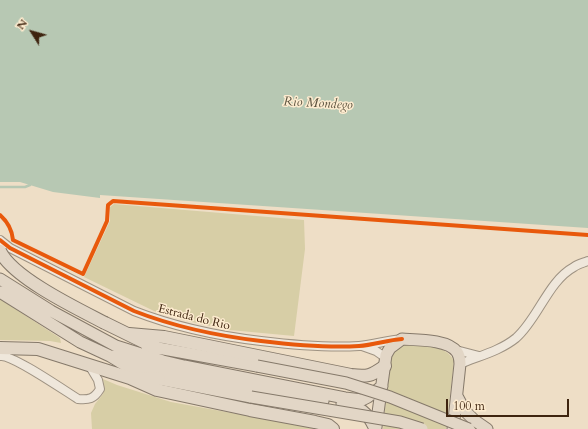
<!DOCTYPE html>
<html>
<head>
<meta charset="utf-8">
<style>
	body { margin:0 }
	#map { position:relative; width:588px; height:429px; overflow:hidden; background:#eedec6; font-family:Cardo,serif }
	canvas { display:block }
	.north { position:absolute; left:12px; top:12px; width:40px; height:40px; -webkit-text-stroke:3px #feecd0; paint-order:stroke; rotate:307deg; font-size:11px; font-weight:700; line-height:16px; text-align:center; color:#3e240f }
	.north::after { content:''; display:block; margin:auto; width:14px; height:18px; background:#3e240f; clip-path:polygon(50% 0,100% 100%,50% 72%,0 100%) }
	.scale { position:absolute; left:446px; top:399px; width:123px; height:18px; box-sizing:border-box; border:2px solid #3e240f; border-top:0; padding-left:5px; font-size:12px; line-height:14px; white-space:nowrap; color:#3e240f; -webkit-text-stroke:3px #feecd0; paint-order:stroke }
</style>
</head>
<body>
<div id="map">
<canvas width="588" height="429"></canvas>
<div class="north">N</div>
<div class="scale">100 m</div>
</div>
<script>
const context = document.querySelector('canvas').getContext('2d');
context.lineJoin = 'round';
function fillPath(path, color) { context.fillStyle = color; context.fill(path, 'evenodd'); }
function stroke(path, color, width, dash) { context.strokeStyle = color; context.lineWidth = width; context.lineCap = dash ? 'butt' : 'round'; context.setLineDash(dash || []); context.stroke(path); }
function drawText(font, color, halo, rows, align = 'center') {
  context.font = font + ' Cardo,serif'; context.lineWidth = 3; context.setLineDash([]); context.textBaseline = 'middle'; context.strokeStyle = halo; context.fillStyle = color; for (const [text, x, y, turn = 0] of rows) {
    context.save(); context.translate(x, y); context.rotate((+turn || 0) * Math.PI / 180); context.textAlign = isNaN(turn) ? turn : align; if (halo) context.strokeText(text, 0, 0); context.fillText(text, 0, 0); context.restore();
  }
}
const green = new Path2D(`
	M114,204L304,220L305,249L294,336L230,330L192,322L154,311L84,277L110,221V207Z
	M0,299L60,338L61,343L50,341L0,340Z
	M407,344C423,346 446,344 454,361L446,429H383L390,360C394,351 397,347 407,344Z
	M103,379L117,385L171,402L321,429H92L91,413L95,404L103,394L104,387Z`);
const water = new Path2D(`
	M0,0H588V228L100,195V198L53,192L20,182H0Z`);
const stream = new Path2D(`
	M0,187H25L30,185L31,182`);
const minor = new Path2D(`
	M0,240L10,248L134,311C175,327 218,336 261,341C294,345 327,348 359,346C374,345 387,340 402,339
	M362,346L376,351L386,358
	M456,350L479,356
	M0,356C12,354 65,391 78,399C89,400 94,399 100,389L98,380L89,365
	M460,364C479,356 500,351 516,338C538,319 548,281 574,267C578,264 583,263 588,261`);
const major = new Path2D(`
	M0,279L51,311L116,346L163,361L184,366L345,398L362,400L368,397L382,386
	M0,292L80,342L110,356L128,367L159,379L251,397
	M147,346L257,366
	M110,356L130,360L165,370L323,401
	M457,396L465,411L474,420L487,429
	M342,404C362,408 366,410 375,429
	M376,427L386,355L390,348L402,339C416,340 448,339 457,352C459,355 460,360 460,364L453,429`);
const highway = new Path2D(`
	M105,323L156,348
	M129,334L164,337L351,375C368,377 371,376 385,366
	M0,348L38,349L130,378L157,390L250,410L315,422L328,425L333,429
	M135,378L159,379`);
const majorBridge = new Path2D(`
	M257,366L346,383L390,397L469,429
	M251,397L400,422L422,429`);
const highwayBridge = new Path2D(`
	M0,251C13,278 78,309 105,323`);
const cycleway = new Path2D(`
	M0,215C8,222 12,229 13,240L83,274L107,221L108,205L113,201L588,235
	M0,240L10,248L134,311C175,327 218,336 261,341C294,345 327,348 359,346C374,345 387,340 402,339`);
const streetNames = [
	["Estrada do Rio",194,318,14]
];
const waterNames = [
	["Rio Mondego",318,104,3]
];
fillPath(green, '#d7cea6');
fillPath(water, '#b7c8b3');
stroke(stream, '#b7c8b3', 2.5);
stroke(minor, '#9e9282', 10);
stroke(major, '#85796a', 13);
stroke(highway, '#85796a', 14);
stroke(minor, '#efe7db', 8);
stroke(major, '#e2d6c6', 11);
stroke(highway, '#e2d6c6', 12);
stroke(majorBridge, '#85796a', 13, []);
stroke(highwayBridge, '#85796a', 14, []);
stroke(majorBridge, '#e2d6c6', 11);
stroke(highwayBridge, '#e2d6c6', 12);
stroke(cycleway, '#e8590c', 4);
drawText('12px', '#3e240f', '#feecd0', streetNames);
drawText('italic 13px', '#5b523e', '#feecd0', waterNames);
</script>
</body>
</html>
